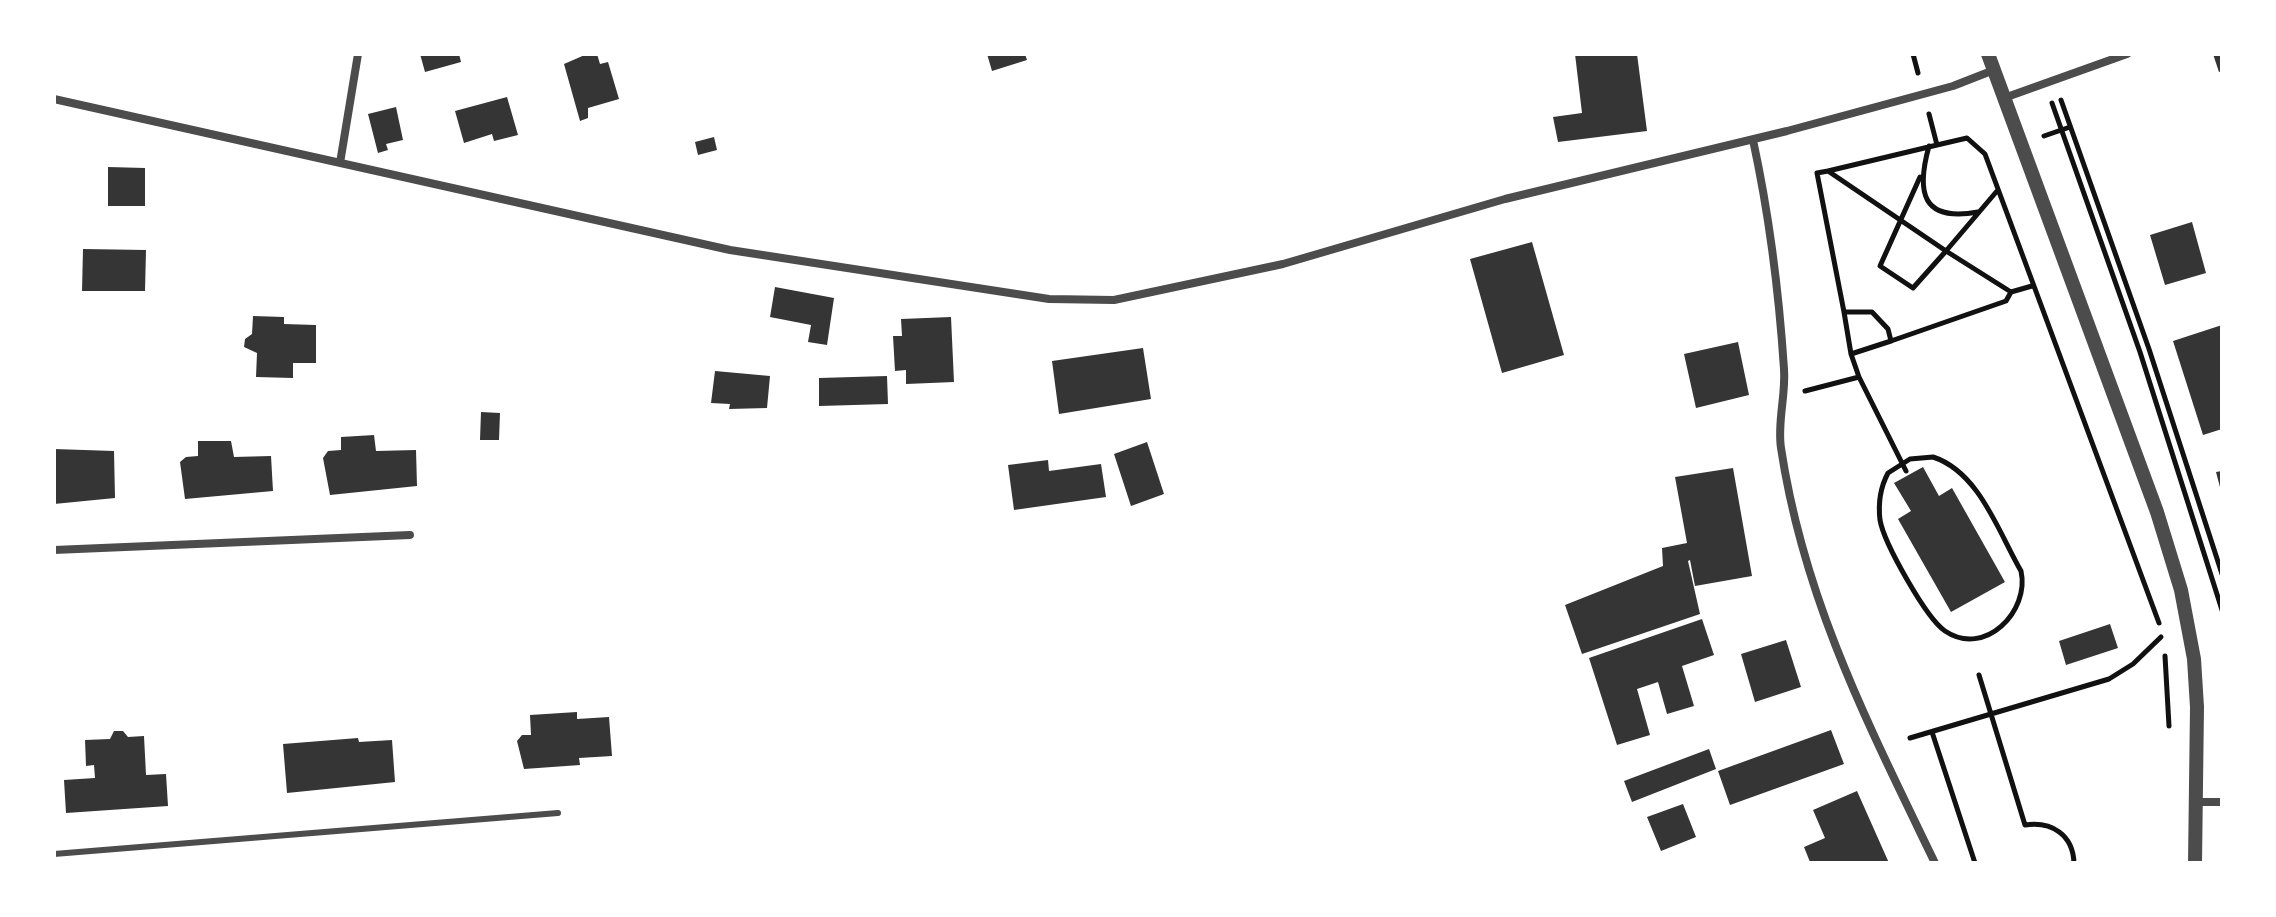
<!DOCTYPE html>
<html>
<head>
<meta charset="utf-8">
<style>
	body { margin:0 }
	#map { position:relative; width:2276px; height:917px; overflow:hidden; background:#fff; font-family:"Times New Roman",serif }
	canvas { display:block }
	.frame { position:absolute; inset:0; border:56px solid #fff; pointer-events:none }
</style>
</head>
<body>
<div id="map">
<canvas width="2276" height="917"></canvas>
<div class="frame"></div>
</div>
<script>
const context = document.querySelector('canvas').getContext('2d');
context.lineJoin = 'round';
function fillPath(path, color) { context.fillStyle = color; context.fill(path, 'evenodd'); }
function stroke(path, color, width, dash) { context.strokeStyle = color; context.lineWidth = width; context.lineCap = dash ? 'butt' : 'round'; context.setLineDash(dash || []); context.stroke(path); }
const building = new Path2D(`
	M420,54H459L461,62L425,72Z
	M587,54H597L600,64L608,62L619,99L588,108V118L580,121L564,64Z
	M987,54H1025L1027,60L992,71Z
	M1575,54H1637L1647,131L1558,142L1553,117L1582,113Z
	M2213,54H2222V71L2219,72Z
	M507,97L518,135L494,141L492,134L464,143L455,111Z
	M396,107L403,140L386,144L388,150L378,153L368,114Z
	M714,137L717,150L698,155L695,142Z
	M108,167L145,168V206H108Z
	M2192,222L2206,273L2165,285L2150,235Z
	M1532,242L1564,355L1502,373L1470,259Z
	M83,249L146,250L145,291H82Z
	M775,287L834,298L827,345L808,342L811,325L770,317Z
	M253,316L284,317V324L316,325V363H293V378L256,377L257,353L244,347L245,339L252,334Z
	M951,317L954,382L906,384V370L895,371L893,336H902L901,319Z
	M2222,325V429L2203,435L2173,341Z
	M1738,342L1749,395L1696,408L1684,354Z
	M1143,348L1151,399L1059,414L1052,361Z
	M715,371L770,376L767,408L729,409L730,404L711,403Z
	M887,376L888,404L819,406V378Z
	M481,412L500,413L499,440H480Z
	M374,435L376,451L416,450L417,486L330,495L323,458L328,451L341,450V437Z
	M198,441H231L234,457L271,456L273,491L185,499L180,462L186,457L198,456Z
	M1147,442L1164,494L1131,506L1114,454Z
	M54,449L114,451L115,498L54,504Z
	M1048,460L1049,471L1101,464L1106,497L1014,510L1008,465Z
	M1923,467L1939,496L1952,488L2005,582L1951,612L1898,519L1911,511L1894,483Z
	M1733,468L1752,576L1695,586L1690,560L1688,561L1700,614L1582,654L1565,605L1663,566L1662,548L1687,543L1675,477Z
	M2222,471V491H2221L2216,472Z
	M1702,619L1714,655L1682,666L1694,706L1667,714L1658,682L1637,689L1650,735L1617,745L1589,658Z
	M2110,624L2118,648L2066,665L2059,641Z
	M1786,640L1801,687L1755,702L1741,654Z
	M577,712V719L609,717L612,756L579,758L580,765L524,769L517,741L522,735H531L530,715Z
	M1831,730L1844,764L1730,805L1718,771Z
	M114,731H123L128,737L144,736L146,775L166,774L168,806L66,813L64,780L95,778L94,765L86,766L85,740L110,739Z
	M358,738L359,742L392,740L395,782L287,793L283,744Z
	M1709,749L1716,769L1632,802L1624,781Z
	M1857,791L1889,863L1810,862L1804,847L1825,838L1813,810Z
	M1683,804L1696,837L1661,851L1647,817Z`);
const path = new Path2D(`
	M1913,54L1918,73
	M2061,100L2149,349L2222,574
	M2052,103L2140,352L2222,610
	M1929,114L1937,145L1967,138L1985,154L2159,623
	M2044,136L2070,127
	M1937,145L1828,171L1946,251L1997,191
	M1929,146C1916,193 1922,222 1978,212
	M1828,171L1817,173L1844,312H1872L1888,329L1891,341L2006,301L2011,292
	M1920,177L1880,266L1913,288L1946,251L2011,292L2032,286
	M1844,312L1851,354L1891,341
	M1851,354L1859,377L1906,471
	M1805,391L1859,377
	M1933,457C1979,472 1998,531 2021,571C2030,611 1985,658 1945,631C1926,618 1884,543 1880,520C1878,503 1880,488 1888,473L1910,459Z
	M2165,656L2169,726
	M1979,675L2025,825C2052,821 2073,835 2074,863
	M1932,732L1975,863
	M1910,738L2109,679L2133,664L2161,637`);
const service = new Path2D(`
	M54,854L558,813`);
const minor = new Path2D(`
	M2004,98L2127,54
	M54,99L730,250L1049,299L1114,300L1283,264L1505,199L1787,131L1953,86L1994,70
	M1753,140C1769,214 1779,293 1784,369C1786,396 1777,422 1781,448C1804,601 1869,726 1935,863
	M340,163L358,54
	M54,550L410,535
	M2195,802H2222`);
const tertiary = new Path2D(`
	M1988,54L2157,512L2181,590L2194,659L2197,707L2195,863`);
fillPath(building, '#353535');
stroke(path, '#111', 5);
stroke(service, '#4c4c4c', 6);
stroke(minor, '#4c4c4c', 8);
stroke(tertiary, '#4c4c4c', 14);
</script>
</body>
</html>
